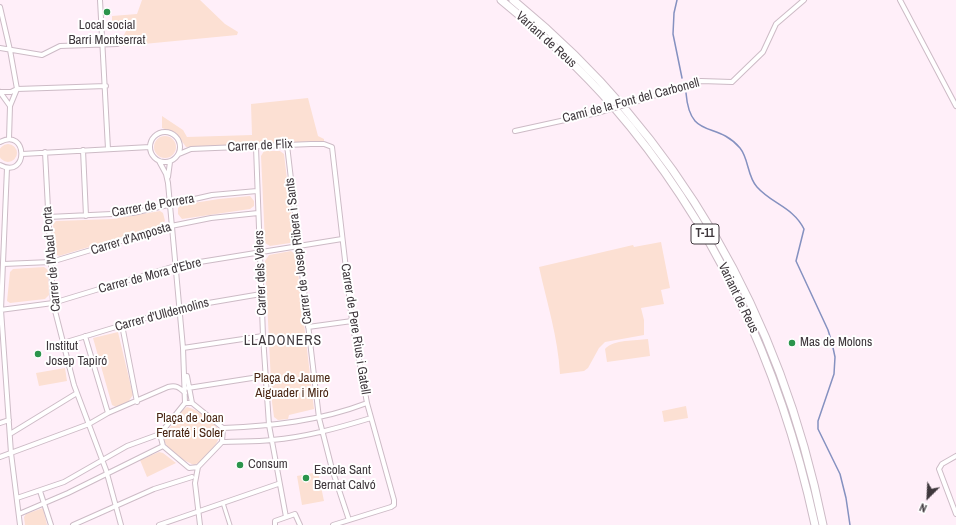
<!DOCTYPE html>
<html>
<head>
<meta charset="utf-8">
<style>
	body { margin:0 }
	#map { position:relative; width:956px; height:525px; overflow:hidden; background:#ffeff9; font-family:"Archivo Narrow",sans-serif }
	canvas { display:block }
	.north { position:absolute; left:908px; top:477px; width:40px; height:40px; -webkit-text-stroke:3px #fff; paint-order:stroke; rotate:204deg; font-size:11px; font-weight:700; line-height:16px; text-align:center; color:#3e373c }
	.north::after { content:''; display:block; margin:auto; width:14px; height:18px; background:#3e373c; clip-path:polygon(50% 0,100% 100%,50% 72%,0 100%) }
</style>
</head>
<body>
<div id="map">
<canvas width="956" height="525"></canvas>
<div class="north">N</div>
</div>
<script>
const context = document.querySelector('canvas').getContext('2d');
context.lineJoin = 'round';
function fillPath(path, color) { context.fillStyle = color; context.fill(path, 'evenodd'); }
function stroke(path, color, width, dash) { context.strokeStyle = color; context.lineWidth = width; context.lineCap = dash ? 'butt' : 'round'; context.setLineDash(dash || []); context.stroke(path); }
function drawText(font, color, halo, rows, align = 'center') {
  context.font = font + ' "Archivo Narrow",sans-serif'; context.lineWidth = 4; context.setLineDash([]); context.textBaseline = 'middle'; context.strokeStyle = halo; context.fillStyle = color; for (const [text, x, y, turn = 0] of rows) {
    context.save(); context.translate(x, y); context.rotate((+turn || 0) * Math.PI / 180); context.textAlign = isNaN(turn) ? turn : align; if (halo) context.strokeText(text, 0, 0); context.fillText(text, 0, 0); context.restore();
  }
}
const green = new Path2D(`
	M142,0H200L225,24L238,32L237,35L123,46L121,41L126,31L124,26L112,25V16L137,14Z
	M308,98L318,136L324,139V141L186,147L176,133L162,128V116L183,130L187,137L252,135L251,104Z
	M154 147a11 11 0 1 1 22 0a11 11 0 1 1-22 0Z
	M-1 153a9 9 0 1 1 18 0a9 9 0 1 1-18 0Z
	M264,151H280L284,154L294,238L290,243L270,246L265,243L261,156Z
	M250,196L254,201V206L250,209L182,219L178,214V208L181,205L219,199Z
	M160,211L163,213L165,221L162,225L59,256L55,254L53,224L56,221L113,219Z
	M661,242L670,288L661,290L664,304L641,308L644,320V335L605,342L599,348L588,368L584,371L560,374C558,337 547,303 539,267L633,245L634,247Z
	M291,251L296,255L314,409L289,415L288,419L278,420L274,417L272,402L265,261L269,255Z
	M44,267L48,270L49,295L45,299L10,303L7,301L10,272L13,269Z
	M118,332L133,395L128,402L116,407L112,405L93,338Z
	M648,339L650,356L607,362L605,349C614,339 635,341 648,339Z
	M65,368L67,381L39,386L36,373Z
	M686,406L688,418L664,422L662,411Z
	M187,407C199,410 214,422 221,432C218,444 206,461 194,465C182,460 165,449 163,437L182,411Z
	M159,452L163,453L176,463L147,477L140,460Z
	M318,472L324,501L302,505L297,476Z
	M43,508L47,525H25L24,517L26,514Z`);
const stream = new Path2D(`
	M677,0L674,13L673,34L682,78
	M686,93C690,141 716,120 740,148C749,159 747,176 757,187C772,204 793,207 804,229L796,261L828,330L832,343L835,357L834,374L818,421V429L840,474L846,498L850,525`);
const pedestrian = new Path2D(`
	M223,503L230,525`);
const minor = new Path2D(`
	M100,0L108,149
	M900,0L956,106
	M0,7L10,50L17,89
	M0,48L42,55L60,46L117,44
	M0,92H11L17,89L106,86
	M0,92L10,106
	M638,101L692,83L701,81L732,82L763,52L776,24L804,0
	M515,131L597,113
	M150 147a15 15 0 1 1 30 0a15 15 0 1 1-30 0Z
	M9,139L10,106L17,89
	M0,142C28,127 29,180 0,165
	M287,145L319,418L332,469L349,520
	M256,147L263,336L269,425L286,517
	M83,150L86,216
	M45,152L53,303L74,385L106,470L121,525
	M22,154L150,147
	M179,154L191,149L311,144H324L332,147L352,321L367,403L394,500V505L391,507L333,525
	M159,161L166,174L168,183L183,348L185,403
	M7,168L1,310L11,453L20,525
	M168,177L170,162
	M48,217L133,213L212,195L257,191
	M3,264L51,262L171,226L211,218L258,213
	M0,310L53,303L175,266L342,239
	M122,325L137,402
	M308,327L352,321
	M85,336L108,413
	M63,343L179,308L261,294
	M183,348L263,336
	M187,376L192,403
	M188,388L265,376
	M185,403H192L223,428L222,442L198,467L189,468L163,446L160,434Z
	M0,423L9,420
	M223,428C272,426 320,421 367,403
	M10,434L77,393
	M222,442C239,441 255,442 272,440C306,437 338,428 371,418
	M956,456L942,464L939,469L956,514
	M0,457L89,424L108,413L168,387C176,385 179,387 185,393
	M198,467L195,483L200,525
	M40,491L51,525
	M17,498L64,482L127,446L160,434
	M19,514L68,493L163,446
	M73,525L154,489L192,477
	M159,525L278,484
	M275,525V521L295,514L300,525`);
const motorway = new Path2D(`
	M501,0C540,32 579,67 612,105C718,227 781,368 815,525
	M513,0C679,135 781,317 823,525`);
const minorBridge = new Path2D(`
	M597,113L638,101`);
const markers = [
	[107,12,4,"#2b944c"],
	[792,343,4,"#2b944c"],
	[38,354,4,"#2b944c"],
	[240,465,4,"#2b944c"],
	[306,478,4,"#2b944c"]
];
const shields = [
	[705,234,28]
];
const shieldNames = [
	["T-11",705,234]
];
const poiNames = [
	["Local social",107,26,"center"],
	["Barri Montserrat",107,41,"center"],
	["Mas de Molons",800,343],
	["Institut",46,347],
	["Josep Tapiró",46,362],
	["Consum",248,465],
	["Escola Sant",314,471],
	["Bernat Calvó",314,486]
];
const streetNames = [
	["Variant de Reus",546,40,42],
	["Camí de la Font del Carbonell",631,101,-15],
	["Carrer de Flix",260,146,-3],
	["Carrer de Porrera",153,206,-10],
	["Carrer d'Amposta",131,239,-17],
	["Carrer de Josep Ribera i Sants",299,251,-97],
	["Carrer de l'Abad Porta",52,259,-95],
	["Carrer dels Velers",261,273,-92],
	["Carrer de Mora d'Ebre",150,276,-15],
	["Variant de Reus",738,298,64],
	["Carrer d'Ulldemolins",162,315,-15],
	["Carrer de Pere Rius i Gatell",355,329,81]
];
const parkNames = [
	["Plaça de Jaume",292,379],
	["Aiguader i Miró",292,394],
	["Plaça de Joan",190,419],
	["Ferraté i Soler",190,434]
];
const neighbourhoodNames = [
	["LLADONERS",283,341]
];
fillPath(green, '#fce0d3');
stroke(stream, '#8591c0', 1.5);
stroke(pedestrian, '#cdbbc6', 5);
stroke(minor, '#cdbbc6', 6);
stroke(motorway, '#cdbbc6', 9);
stroke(pedestrian, '#fff', 3);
stroke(minor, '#fff', 4);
stroke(motorway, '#fff', 7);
stroke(minorBridge, '#cdbbc6', 6, []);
stroke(minorBridge, '#fff', 4);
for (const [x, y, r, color] of markers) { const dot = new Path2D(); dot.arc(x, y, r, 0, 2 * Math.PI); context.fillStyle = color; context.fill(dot); stroke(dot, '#fff', 1.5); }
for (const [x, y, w] of shields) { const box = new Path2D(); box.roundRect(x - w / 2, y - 10, w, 20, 3); context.fillStyle = '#fff'; context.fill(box); stroke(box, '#3e373c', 1); }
drawText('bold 12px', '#3e373c', null, shieldNames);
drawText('13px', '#3e373c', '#fff', poiNames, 'left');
drawText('13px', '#3e373c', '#fff', streetNames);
drawText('13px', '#4a2714', '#fff', parkNames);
context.letterSpacing = '1px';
drawText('14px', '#3e373c', '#fff', neighbourhoodNames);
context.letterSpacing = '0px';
</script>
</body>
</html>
